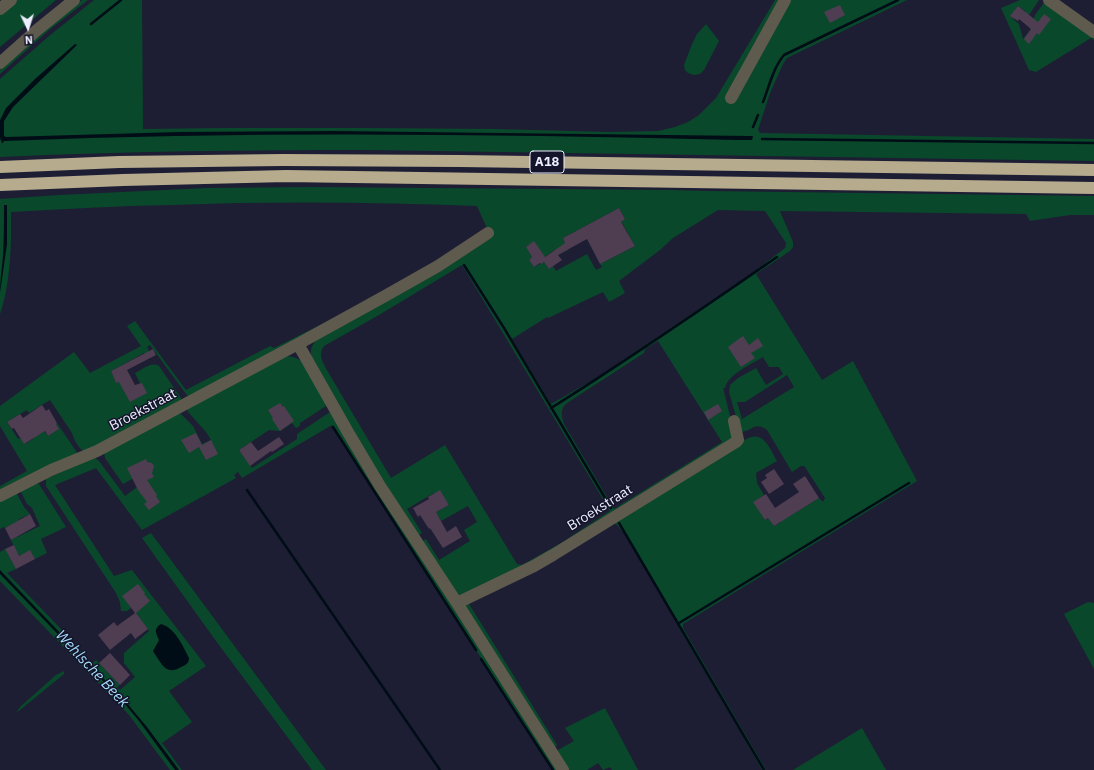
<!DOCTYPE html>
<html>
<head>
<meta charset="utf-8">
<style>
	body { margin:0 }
	#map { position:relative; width:1094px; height:770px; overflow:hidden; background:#1d1e34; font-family:"IBM Plex Sans",sans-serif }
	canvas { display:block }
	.north { position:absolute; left:8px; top:8px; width:40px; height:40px; -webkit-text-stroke:3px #14142a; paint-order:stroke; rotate:176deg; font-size:11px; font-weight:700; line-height:16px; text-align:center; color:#edeefe }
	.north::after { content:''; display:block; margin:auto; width:14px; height:18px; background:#edeefe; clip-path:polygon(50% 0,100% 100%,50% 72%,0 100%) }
</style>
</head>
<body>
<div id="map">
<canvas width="1094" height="770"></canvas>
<div class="north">N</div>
</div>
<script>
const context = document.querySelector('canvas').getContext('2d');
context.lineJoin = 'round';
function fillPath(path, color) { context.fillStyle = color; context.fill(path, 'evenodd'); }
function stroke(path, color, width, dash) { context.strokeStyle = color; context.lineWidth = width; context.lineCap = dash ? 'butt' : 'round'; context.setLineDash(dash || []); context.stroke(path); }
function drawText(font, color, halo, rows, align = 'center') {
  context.font = font + ' "IBM Plex Sans",sans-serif'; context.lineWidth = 3; context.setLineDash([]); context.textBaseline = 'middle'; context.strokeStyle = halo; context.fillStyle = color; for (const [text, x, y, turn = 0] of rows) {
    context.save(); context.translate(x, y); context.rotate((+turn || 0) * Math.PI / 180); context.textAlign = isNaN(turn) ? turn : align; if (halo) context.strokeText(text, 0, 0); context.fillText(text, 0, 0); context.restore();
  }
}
const green = new Path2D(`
	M15,0H56L0,47V11Z
	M82,0H88L49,30L0,74V69C26,45 54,22 82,0Z
	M94,0H142L143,129L224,128H368L495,129L608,132L658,131L675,127L688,122L699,115L716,98L775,0H907L787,58L783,64L770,93L758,130L760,133L1094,139V161L370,150C247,150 123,151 0,157V79L49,36Z
	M1020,0H1039L1029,15L1023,14L1025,11L1018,6L1011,16L1013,18V19L1019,24L1023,39L1031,29L1035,15L1045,1L1094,36V40L1091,38L1036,72L1029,70L1001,8Z
	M706,24L719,41L704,70L700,74L694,75L688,73L685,70L684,65L692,44L697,34Z
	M310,187L669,190L708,191L1094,196V215H1070L1030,221L1026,214L780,211L793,242V247L790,251L756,274L822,380L853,361L917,481L683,624V628L766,770H762L737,726L679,628V626L623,532L616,524L612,523L541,567L514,581L471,601L469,604L557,745L555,747L552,746L465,611V607L467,601L536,568L558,555L734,445C740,443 745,439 751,437C765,433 771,451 777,461L756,473L757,483L764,495L754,502L765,520L769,518L774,526L781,522L776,513L778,512L783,520L819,498L823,502L825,498L805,467L804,466H801L792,472L767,430C753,420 751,434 740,431L729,392L730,385L738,378L756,368L766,385L783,374L779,367H769L763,357C752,364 728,374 725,388H723L734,432L733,439L728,444L542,559L467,596C462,597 459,597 454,594L422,544L424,540L426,539L439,560L470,541L464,530L477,522L468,506L441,521L436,512L449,505L444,498L439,501L434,493L407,509L422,533L419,535L415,534L368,461L348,428L312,360C309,350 312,344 319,337L428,276L490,235L477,206C375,202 273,201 171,205C118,206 65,209 11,212C11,221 11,231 11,240C10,265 8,291 0,314V199L60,195L206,188ZM619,208L625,219L621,221L635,246L600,264L602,267L596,270L587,254L556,271L553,266L549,269L544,262L534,267L529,260L532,257L526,247L534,242L544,257L555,250L558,255L568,250L563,238ZM718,210L765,211L786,243L785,248L755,271L598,377L551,404L512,339L547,317L548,318L603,292L609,302L625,293L619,281L660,250L673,238ZM462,265L610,511L561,543L522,565L517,564L445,445L391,478L328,372C324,364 317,355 324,346L379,315ZM658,341L722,442L614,509L564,424C561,415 560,409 567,403L644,353L645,349ZM787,375L794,387L742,419L737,402H745Z
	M338,316L191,398L186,394L150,345L147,347L150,353L148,359L144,353L111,371L116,383L123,380L133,387L140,383L135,373C143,369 151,361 159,366L181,398V402L84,452C78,447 74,440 72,433L50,400L29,413L27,410L20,414L7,422L18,439L20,438L25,444L34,438L25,425L44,431L48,436L59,429L56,424L57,423L78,454L0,493V486L27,471L0,426V406L74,352L90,373L141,346L127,326L135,321L186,390L270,346L274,348Z
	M284,356C292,356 297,358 303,362L327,403L326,406L300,423V426L296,428L292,423L280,431L269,430L239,450L252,468L297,439V434L330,412L332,413L559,770H553L332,425L242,478L238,472L234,475L236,478L142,530L96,468L55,485L114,576L132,570L206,666L169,691L192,722L162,743L182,770H170L129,715L0,581V552L5,549L16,569L7,573L61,629L92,664L96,660L99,663L120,685L117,687L120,690L135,677L124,663V653L149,631L135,612V601L129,605L131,608L127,611H121L120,602L116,593L46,486V479L94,457L99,461L125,496L147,480L143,473L123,484L105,458L104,452L179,412L193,426L202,444L211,440L206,432L188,412L187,408Z
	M35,483L39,484L66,527L41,539L47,553L35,559L30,551L19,556L11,540L40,526L32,508L27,504L21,492L22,490Z
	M15,493L17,494L24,507L30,514L19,519L20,521L5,528L4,527L0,529V501Z
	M151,533L326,770H312L216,641L142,538Z
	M1088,602L1094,603V669L1064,614Z
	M64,671V674L20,710L16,712L21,706L56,675Z
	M605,708L638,770H612L610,767L603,770L598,763L587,770H568L557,753L558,750L574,741L565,728Z
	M862,728L886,770H793Z`);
const water = new Path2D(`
	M75,44L77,45L13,107L4,121V136L6,137L179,132L334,131L750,136H753L752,140H736C492,134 248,131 4,141L3,143H2L0,138V120L6,108L35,79Z
	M4,205H7V244L0,293C0,280 2,268 3,256C4,239 4,222 4,205Z
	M0,570L126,702L147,727L179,770H175L139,721L124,703L0,574Z
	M161,624C175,628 183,646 189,658C189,663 186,665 181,667C166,676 162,664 154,653L153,651L159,640C156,633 153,629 161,624Z`);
const stream = new Path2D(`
	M91,24L121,0
	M763,102C769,87 773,68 784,55L898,0
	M753,127L758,115
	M762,139L1094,143
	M464,265L504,328L611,508
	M551,408C628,360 703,308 777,257
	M333,427L476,650
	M247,490L440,770
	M619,523L764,770
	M679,623L909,483
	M481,659L553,770`);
const building = new Path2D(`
	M840,5L845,15L830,23L824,12Z
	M1018,6L1038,22L1044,14L1051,19L1039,35L1037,33L1029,44L1024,39L1031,29L1019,19L1018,21L1010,16Z
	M619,208L625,219L621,222L635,246L600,264L587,239L558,255L562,260L549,269L544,262L541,264L540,263L534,267L529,260L532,257L526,247L534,241L545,257L565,243L563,238Z
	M743,336L749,345L758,338L763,346L751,353L755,358L741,367L728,347Z
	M153,349L156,355L127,370L135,385L142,383L147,393L130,402L119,382L116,383L111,371Z
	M280,403L283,407L284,406L294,421L280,431L272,419L273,418L268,410Z
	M718,404L722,411L708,420L704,412Z
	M42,405L46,411L49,409L57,423L56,424L59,429L48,436L45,431L24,444L14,428L12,429L7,422L20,414L23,418Z
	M196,433L202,445L211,440L218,454L206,460L199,447L189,453L181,440Z
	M279,437L284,444L272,452L271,451L250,466L239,450L251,442L258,451Z
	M146,459L147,462L152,463L154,466L152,473L154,477L147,480L157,495L156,496L160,502L149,510L144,504L147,502L138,490L127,468Z
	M774,469L784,484L769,494L761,482L767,478L765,475Z
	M805,476L819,498L774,526L768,518L765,520L753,502L766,494L775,508L799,492L793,484Z
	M440,490L449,505L436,512L447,532L456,526L462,537L443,548L430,528L429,529L420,515L418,517L413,508L429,499L428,497Z
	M30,514L36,526L11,540L5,528Z
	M14,545L19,556L30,550L35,559L16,569L5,549Z
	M138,584L145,593L144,594L150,601L136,613L148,629L135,639L131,633L110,650L98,635L114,622L117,626L135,613L122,596Z
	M110,653L130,675L120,685L99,663Z`);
const minor = new Path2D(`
	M1049,0L1094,32
	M0,9L11,0
	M0,63L37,30L74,0
	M731,98L785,0
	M298,344L385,296L438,266L488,233
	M0,496L51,470L97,451L298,344L349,434L380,486L457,603L563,770
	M457,603L534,566L553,555L736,442L738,440L734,421`);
const highway = new Path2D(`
	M0,167L119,162L283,160L460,161L1094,170
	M0,185L123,180L286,176L1094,188`);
const shields = [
	[547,162,34]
];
const shieldNames = [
	["A18",547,162]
];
const streetNames = [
	["Broekstraat",143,410,-28],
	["Broekstraat",600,508,-32]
];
const waterNames = [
	["Wehlsche Beek",92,669,47]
];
fillPath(green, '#0a482b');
fillPath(water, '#000c16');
stroke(stream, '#000c16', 2.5);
fillPath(building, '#4f3d52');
stroke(minor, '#5e5a4e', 12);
stroke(highway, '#b6ab8d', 12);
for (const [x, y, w] of shields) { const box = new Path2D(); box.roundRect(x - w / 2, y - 11, w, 22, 3); context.fillStyle = '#14142a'; context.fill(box); stroke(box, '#edeefe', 1); }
drawText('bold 13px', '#edeefe', null, shieldNames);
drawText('14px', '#edeefe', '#14142a', streetNames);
drawText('italic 15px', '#a5ddfc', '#14142a', waterNames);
</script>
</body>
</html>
